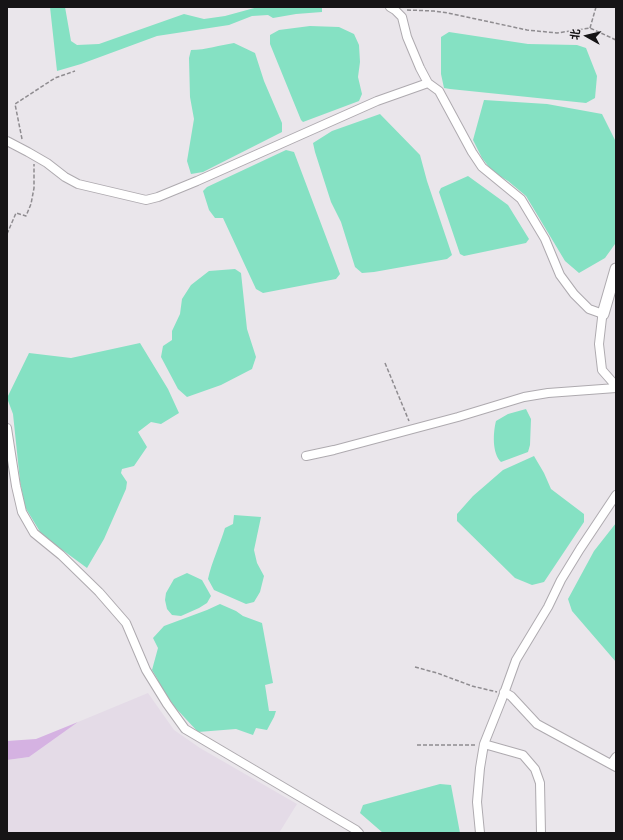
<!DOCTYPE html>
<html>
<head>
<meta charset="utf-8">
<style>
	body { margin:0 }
	#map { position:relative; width:623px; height:840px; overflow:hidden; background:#eae6eb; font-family:Poppins,"Noto Sans SC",sans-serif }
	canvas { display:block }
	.frame { position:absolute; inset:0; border:8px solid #161416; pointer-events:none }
	.north { position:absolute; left:567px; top:16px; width:40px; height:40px; -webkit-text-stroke:3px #eae6eb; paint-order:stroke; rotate:278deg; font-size:11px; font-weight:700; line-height:16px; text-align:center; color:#161416 }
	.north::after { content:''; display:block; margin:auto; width:14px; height:18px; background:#161416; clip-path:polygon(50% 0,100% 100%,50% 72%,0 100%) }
</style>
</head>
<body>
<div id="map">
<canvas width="623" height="840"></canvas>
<div class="frame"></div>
<div class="north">北</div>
</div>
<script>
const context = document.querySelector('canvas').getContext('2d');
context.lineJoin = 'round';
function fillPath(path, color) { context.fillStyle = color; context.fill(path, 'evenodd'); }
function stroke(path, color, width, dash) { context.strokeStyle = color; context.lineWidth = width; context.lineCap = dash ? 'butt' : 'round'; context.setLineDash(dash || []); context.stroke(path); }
const built = new Path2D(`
	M148,693L174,730L200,748L297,804L279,833H7V760L29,757L78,722Z`);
const green = new Path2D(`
	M78,722L29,757L7,760V741L36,739Z`);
const water = new Path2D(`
	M50,7H65L71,41L77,45L99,44L184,14L204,19L225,16L258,7H322V12L296,14L273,18L268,15L252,16L229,25L157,36L81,64L57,71Z
	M310,26L339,27L354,34L359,45L360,62L358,77L362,94L359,101L303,122L301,120L270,44V35L279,30Z
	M449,32L528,44L577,45L586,48L597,76L595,98L586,103L450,89L444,88L441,74V37Z
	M234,43L255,53L264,81L282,123V132L203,172L191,174L187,161L194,119L190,97L189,58L191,50C206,50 220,45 234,43Z
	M484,100L547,104L602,114L616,142V230L615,244L605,258L579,273L565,261L526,196L508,181L493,172L482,158L473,140Z
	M380,114L420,155L427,181L452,255L447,259L374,272L362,273L355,267L341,222L331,202L315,152L313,143L332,131Z
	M286,150L294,152L340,274L336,279L263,293L256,289L223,218H215L209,210L203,191L207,187Z
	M468,176L508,205L529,239L526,243L464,256L460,254L439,192L441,188Z
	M235,269L241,273L247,329L256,357L252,369L221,385L187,397L178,389L161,357L163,346L172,340V331L180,314L182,299L191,285L209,271Z
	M140,343L168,389L179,413L161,424L151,422L138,432L147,447L134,466L122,469L121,473L127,482L126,489L104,539L87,568L42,535L25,507L20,481L13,414L7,398L29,353L71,358Z
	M526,409L531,419L530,445L528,452L501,462C492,453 493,433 496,421L508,414Z
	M534,456L544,473L551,489L584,514V522L544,582L532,585L515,578L457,521V514L473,496L503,470Z
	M234,515L261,517L254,550L257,563L264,576L260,592L254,602L246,604L214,590L208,579C212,561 220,545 225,528L233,524Z
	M616,523V662L572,611L568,599L594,551Z
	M187,573L202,580L211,596L207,603L199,608L181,616L172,615L167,609L165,600L166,593L174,579Z
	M220,604L236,611L243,616L262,623L273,683L265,685L269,711H276L274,717L267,730L256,728L253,735L236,729L198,732L158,689V680L152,670L158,648L153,638L164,626L207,610Z
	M440,784L451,785L460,833H383L360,813L363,805Z`);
const path = new Path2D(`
	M407,10L434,11L448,13L527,30L557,33L590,28L616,40
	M590,28L596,7
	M22,139L15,104L55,78L75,71
	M7,234L16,213L26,216L31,204L34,188V164
	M385,363L409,421
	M415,667L437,673L472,686L497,692
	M417,745H477`);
const street = new Path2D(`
	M390,7L395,10L402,17L407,37L420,68L428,83L439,91L472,152L482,167L521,199L545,239L560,275L574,294L589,309L603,314L602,318L599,344L602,370L616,386
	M7,141L28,152L47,163L65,177L78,184L146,200L158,197L197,181L377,101L428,83
	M7,428L16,486L22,512L34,533L61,555L99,592L126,623L146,670L167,704L185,729L356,830L359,833
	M306,456L334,450L458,417L524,397L548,393L616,388
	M504,692L511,696L537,724L616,767
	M484,744L523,755L535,769L540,783L541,833
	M611,764L616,757
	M480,833L477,802L480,768L484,744L502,699L516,660L548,607L561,580L580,549L616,495`);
const secondary = new Path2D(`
	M603,314L616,269`);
fillPath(built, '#e4dbe7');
fillPath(green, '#d5b2e2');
fillPath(water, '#85e1c3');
stroke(street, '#aeaaaf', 10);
stroke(secondary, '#aeaaaf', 13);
stroke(path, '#8f8c90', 1.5, [4, 2]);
stroke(street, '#fff', 8);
stroke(secondary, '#fff', 11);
</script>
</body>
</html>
